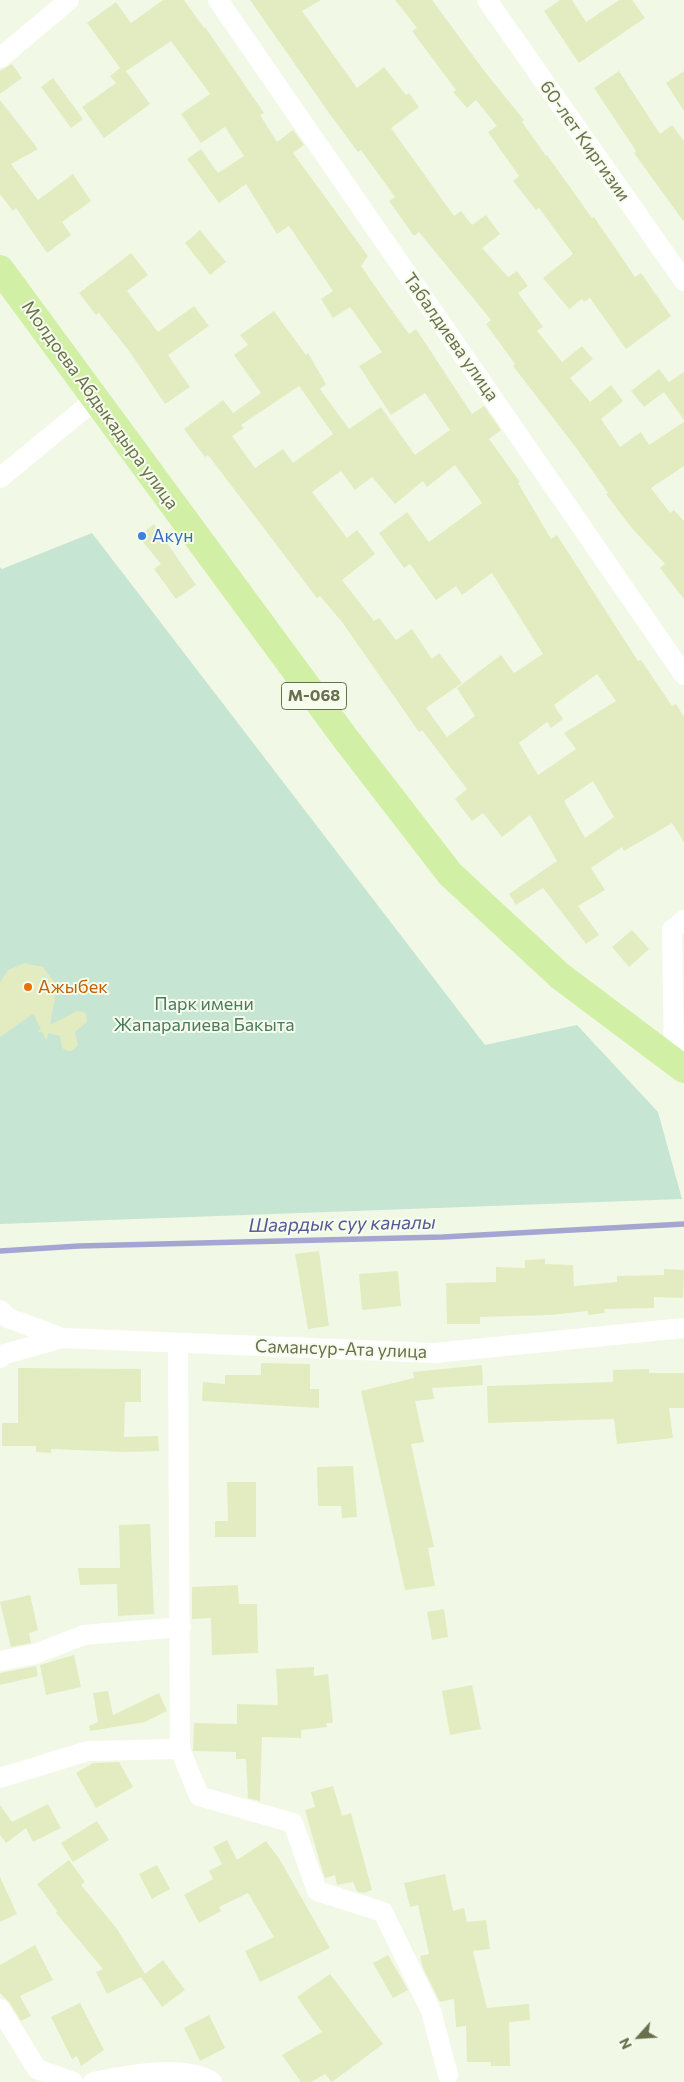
<!DOCTYPE html>
<html>
<head>
<meta charset="utf-8">
<style>
	body { margin:0 }
	#map { position:relative; width:684px; height:2082px; overflow:hidden; background:#f1f9e6; font-family:Commissioner,sans-serif }
	canvas { display:block }
	.north { position:absolute; left:614px; top:2012px; width:50px; height:50px; -webkit-text-stroke:4px #f6fdec; paint-order:stroke; rotate:244deg; font-size:14px; font-weight:700; line-height:20px; text-align:center; color:#6a6f4e }
	.north::after { content:''; display:block; margin:auto; width:18px; height:22px; background:#6a6f4e; clip-path:polygon(50% 0,100% 100%,50% 72%,0 100%) }
</style>
</head>
<body>
<div id="map">
<canvas width="684" height="2082"></canvas>
<div class="north">N</div>
</div>
<script>
const context = document.querySelector('canvas').getContext('2d');
context.lineJoin = 'round';
function fillPath(path, color) { context.fillStyle = color; context.fill(path, 'evenodd'); }
function stroke(path, color, width, dash) { context.strokeStyle = color; context.lineWidth = width; context.lineCap = dash ? 'butt' : 'round'; context.setLineDash(dash || []); context.stroke(path); }
function drawText(font, color, halo, rows, align = 'center') {
  context.font = font + ' Commissioner,sans-serif'; context.lineWidth = 4; context.setLineDash([]); context.textBaseline = 'middle'; context.strokeStyle = halo; context.fillStyle = color; for (const [text, x, y, turn = 0] of rows) {
    context.save(); context.translate(x, y); context.rotate((+turn || 0) * Math.PI / 180); context.textAlign = isNaN(turn) ? turn : align; if (halo) context.strokeText(text, 0, 0); context.fillText(text, 0, 0); context.restore();
  }
}
const green = new Path2D(`
	M92,533L485,1045L577,1025L658,1112L682,1199L0,1224V567L2,569Z`);
const stream = new Path2D(`
	M0,1251L79,1246L443,1237L684,1224`);
const building = new Path2D(`
	M163,0H184L204,28L205,27L264,113L260,115L277,142L293,130L304,145L293,153L368,256L361,266L381,295L409,334L416,329L472,414L484,406L501,430L489,439L520,482L518,483L551,539L557,535L638,661L641,660L672,706L676,704L684,717V842L672,823L624,851L622,847L591,868L605,890L578,906L599,935L586,944L543,888L516,905L509,894L557,861L530,815L502,837L483,813L472,821L455,799L467,789L422,730L419,732L342,622L320,596L317,598L208,455L205,457L184,429L223,400L233,413L261,393L234,355L248,345L240,335L274,311L306,355L308,353L326,384L320,389L349,429L381,407L415,455L450,430L425,393L391,415L359,366L382,352L350,307L333,318L321,299L333,291L289,226L277,234L246,184L219,203L187,159L201,149L218,173L244,156L225,127L201,143L181,114L210,94L171,41L126,71L150,104L104,138L82,107L116,83L110,76L120,68L87,23L116,2L131,23ZM299,386L333,434L293,463L283,449L255,468L232,436L244,428L241,425ZM455,465L482,503L429,542L407,512L379,533L404,568L410,564L436,600L456,586L462,595L492,573L543,654L514,673L501,655L457,688L475,716L447,737L426,708L462,683L439,653L432,659L412,629L396,640L379,618L374,621L342,580L375,554L357,530L347,538L312,492L341,471L355,490L372,477L395,504L423,481L427,487ZM597,674L616,701L564,733L576,749L538,775L519,743L547,722L551,728L563,719L554,705ZM593,781L614,817L585,838L564,801Z
	M250,0H321L302,11L357,88L384,67L406,95L409,93L419,107L391,128L454,216L461,211L472,225L486,215L500,234L482,248L508,277L517,271L528,286L518,293L543,327L537,331L562,362L582,346L593,359L570,378L590,402L611,385L623,401L601,419L620,447L641,432L649,445L684,422V466L651,488L670,513L674,510L684,521V599L660,568L665,564L630,526L606,494L608,493L577,449L513,366L515,364L486,324L491,320L419,232L414,236L389,201L395,197L361,150L358,152L329,113Z
	M395,0H432L485,72L524,120L522,122L546,156L547,155L592,218L594,217L635,277L641,273L671,316L626,349L590,298L584,302L582,299L569,309L543,278L573,254L539,208L536,210L513,181L519,176L488,132L497,126L476,100L467,108L453,92L456,90L412,31L417,28Z
	M560,0H572L586,22L619,0H632L645,18L579,63L544,11Z
	M12,64L22,78L0,94V71Z
	M619,71L660,134L672,125L684,141V222L634,153L636,151L594,88Z
	M684,71V111L666,83Z
	M53,78L83,119L71,128L41,87Z
	M0,100L38,149L11,164L38,200L73,174L91,201L62,222L71,235L47,253L16,208L13,211L0,194Z
	M200,230L226,262L210,275L185,243Z
	M131,253L148,275L127,291L158,332L194,306L209,326L168,355L190,387L165,404L129,351L99,313L96,315L79,293Z
	M659,369L669,382L684,372V420L664,392L644,407L631,391Z
	M154,524L196,585L176,599L154,569L161,564L138,536Z
	M632,930L649,949L629,967L612,947Z
	M24,963L43,967L55,983L56,992L50,1025L77,1011L84,1012L86,1014L87,1022L75,1032L78,1045L72,1051H67L62,1048L60,1036L48,1033L47,1041L42,1032L37,1031L41,1029L33,1014L0,1037V982L8,970Z
	M319,1251L329,1326L308,1329L295,1254Z
	M545,1259V1264L573,1265L574,1286L617,1282V1276L664,1275V1269L684,1270L683,1298L654,1297V1308L604,1309L605,1313L588,1315V1311L550,1315L480,1317V1324H447L446,1283L496,1282V1267L525,1268V1260Z
	M398,1271L401,1306L362,1310L359,1274Z
	M261,1363L310,1364V1389H319V1408L202,1401L203,1382L225,1384V1375H261Z
	M482,1365L483,1385L432,1388L434,1399L415,1401L424,1442L411,1444L434,1547L428,1548L435,1586L405,1590L361,1391L414,1378L413,1372Z
	M18,1368L141,1369V1402H125L124,1437L158,1436L159,1451L124,1452L51,1449V1453L36,1452V1446H2V1423H18Z
	M649,1369V1373H684V1408H669L673,1438L617,1444L614,1419L488,1423L487,1386L613,1382V1370Z
	M353,1466L357,1517L342,1518L341,1506H318L317,1467Z
	M227,1482H256V1537H215V1521H228Z
	M150,1524L154,1614L118,1616L117,1584L80,1585L78,1568H120L119,1525Z
	M238,1585L239,1604H257L258,1653L212,1655L211,1618L192,1619V1587Z
	M30,1595L38,1630L29,1633L31,1643L11,1647L0,1602Z
	M444,1609L448,1637L432,1640L427,1612Z
	M74,1655L81,1687L46,1695L40,1665Z
	M36,1666L38,1676L0,1685V1673Z
	M314,1667V1676L328,1674L333,1723H326L327,1727L301,1730V1738L262,1737L260,1801L248,1798L246,1759H236V1752L193,1751L194,1723L237,1724V1704L278,1705L276,1669Z
	M472,1685L481,1729L450,1735L442,1691Z
	M108,1691L113,1715L159,1693L167,1711L145,1722L90,1731L89,1726L98,1722L93,1693Z
	M119,1762L133,1787L96,1808L76,1773L93,1763Z
	M333,1786L342,1816L351,1813L372,1890L363,1893L357,1891L353,1882L337,1885L335,1875L325,1878L321,1866L305,1810L315,1807L311,1792Z
	M48,1804L61,1828L33,1842L26,1828L6,1843L0,1835V1805L12,1822Z
	M97,1821L109,1840L73,1862L61,1843Z
	M227,1840L237,1860L266,1841L280,1860L330,1948L260,1982L245,1951L274,1937L248,1893L219,1907L221,1911L199,1923L184,1895L213,1879L209,1871L222,1864L213,1847Z
	M69,1860L85,1882L81,1885L117,1929L145,1974L163,1960L185,1990L162,2007L141,1977L107,1994L96,1972L103,1969L56,1913L57,1911L37,1884Z
	M157,1865L170,1889L152,1899L139,1874Z
	M445,1874L453,1911L464,1908L467,1922L486,1920L490,1949L473,1951L487,2008L529,2004L530,2020L509,2022L510,2066H491V2062H467L466,2026L456,2027L454,1999L440,2002L423,1968L420,1956L429,1954L418,1905L410,1907L404,1883Z
	M0,1877L17,1914L0,1922Z
	M35,1945L53,1980L20,1996L31,2016L21,2021L10,2003L0,1993V1965Z
	M388,1955L408,1990L393,1998L373,1963Z
	M330,1974L383,2044L332,2082L325,2074L311,2082H301L282,2055L322,2032L297,1997Z
	M80,2003L104,2050L81,2066L77,2056L72,2059L51,2017Z
	M209,2015L225,2048L200,2061L184,2028Z`);
const minor = new Path2D(`
	M218,0L684,675
	M487,0L684,281
	M0,58L69,0
	M0,478L96,399
	M674,1064L672,930L684,920
	M0,1310L8,1318L62,1338
	M178,1343L180,1749L199,1796L293,1823L317,1891L383,1912L431,2011L448,2075
	M0,1358L5,1354L62,1338L435,1353L684,1328
	M0,1661L35,1654L84,1635L181,1627
	M0,1778L88,1751L180,1749
	M0,2009L37,2069L73,2082
	M93,2082C125,2076 184,2063 212,2082`);
const primary = new Path2D(`
	M0,269L345,738L450,874L560,976L684,1069`);
const markers = [
	[142,536,5,"#3f7fe0"],
	[28,987,5,"#e8710a"]
];
const shields = [
	[314,696,65]
];
const shieldNames = [
	["М-068",314,696]
];
const streetNames = [
	["60-лет Киргизии",585,141,55],
	["Табалдиева улица",451,337,55],
	["Молдоева Абдыкадыра улица",100,405,54],
	["Самансур-Ата улица",341,1349,2]
];
const shopNames = [
	["Акун",152,536]
];
const foodNames = [
	["Ажыбек",38,987]
];
const parkNames = [
	["Парк имени",204,1004],
	["Жапаралиева Бакыта",204,1025]
];
const waterNames = [
	["Шаардык суу каналы",342,1224,-1]
];
fillPath(green, '#c6e5d2');
stroke(stream, '#a4a6d1', 5.5);
fillPath(building, '#e3ebc1');
stroke(minor, '#fff', 20);
stroke(primary, '#d1f0a6', 28);
for (const [x, y, r, color] of markers) { const dot = new Path2D(); dot.arc(x, y, r, 0, 2 * Math.PI); context.fillStyle = color; context.fill(dot); stroke(dot, '#f6fdec', 2); }
for (const [x, y, w] of shields) { const box = new Path2D(); box.roundRect(x - w / 2, y - 13.5, w, 27, 4); context.fillStyle = '#f6fdec'; context.fill(box); stroke(box, '#6a6f4e', 1); }
drawText('bold 16px', '#6a6f4e', null, shieldNames);
drawText('18px', '#6a6f4e', '#f6fdec', streetNames);
drawText('18px', '#366cbe', '#f6fdec', shopNames, 'left');
drawText('18px', '#c56008', '#f6fdec', foodNames, 'left');
drawText('18px', '#4b7a62', '#f6fdec', parkNames);
drawText('italic 19px', '#555794', '#f6fdec', waterNames);
</script>
</body>
</html>
